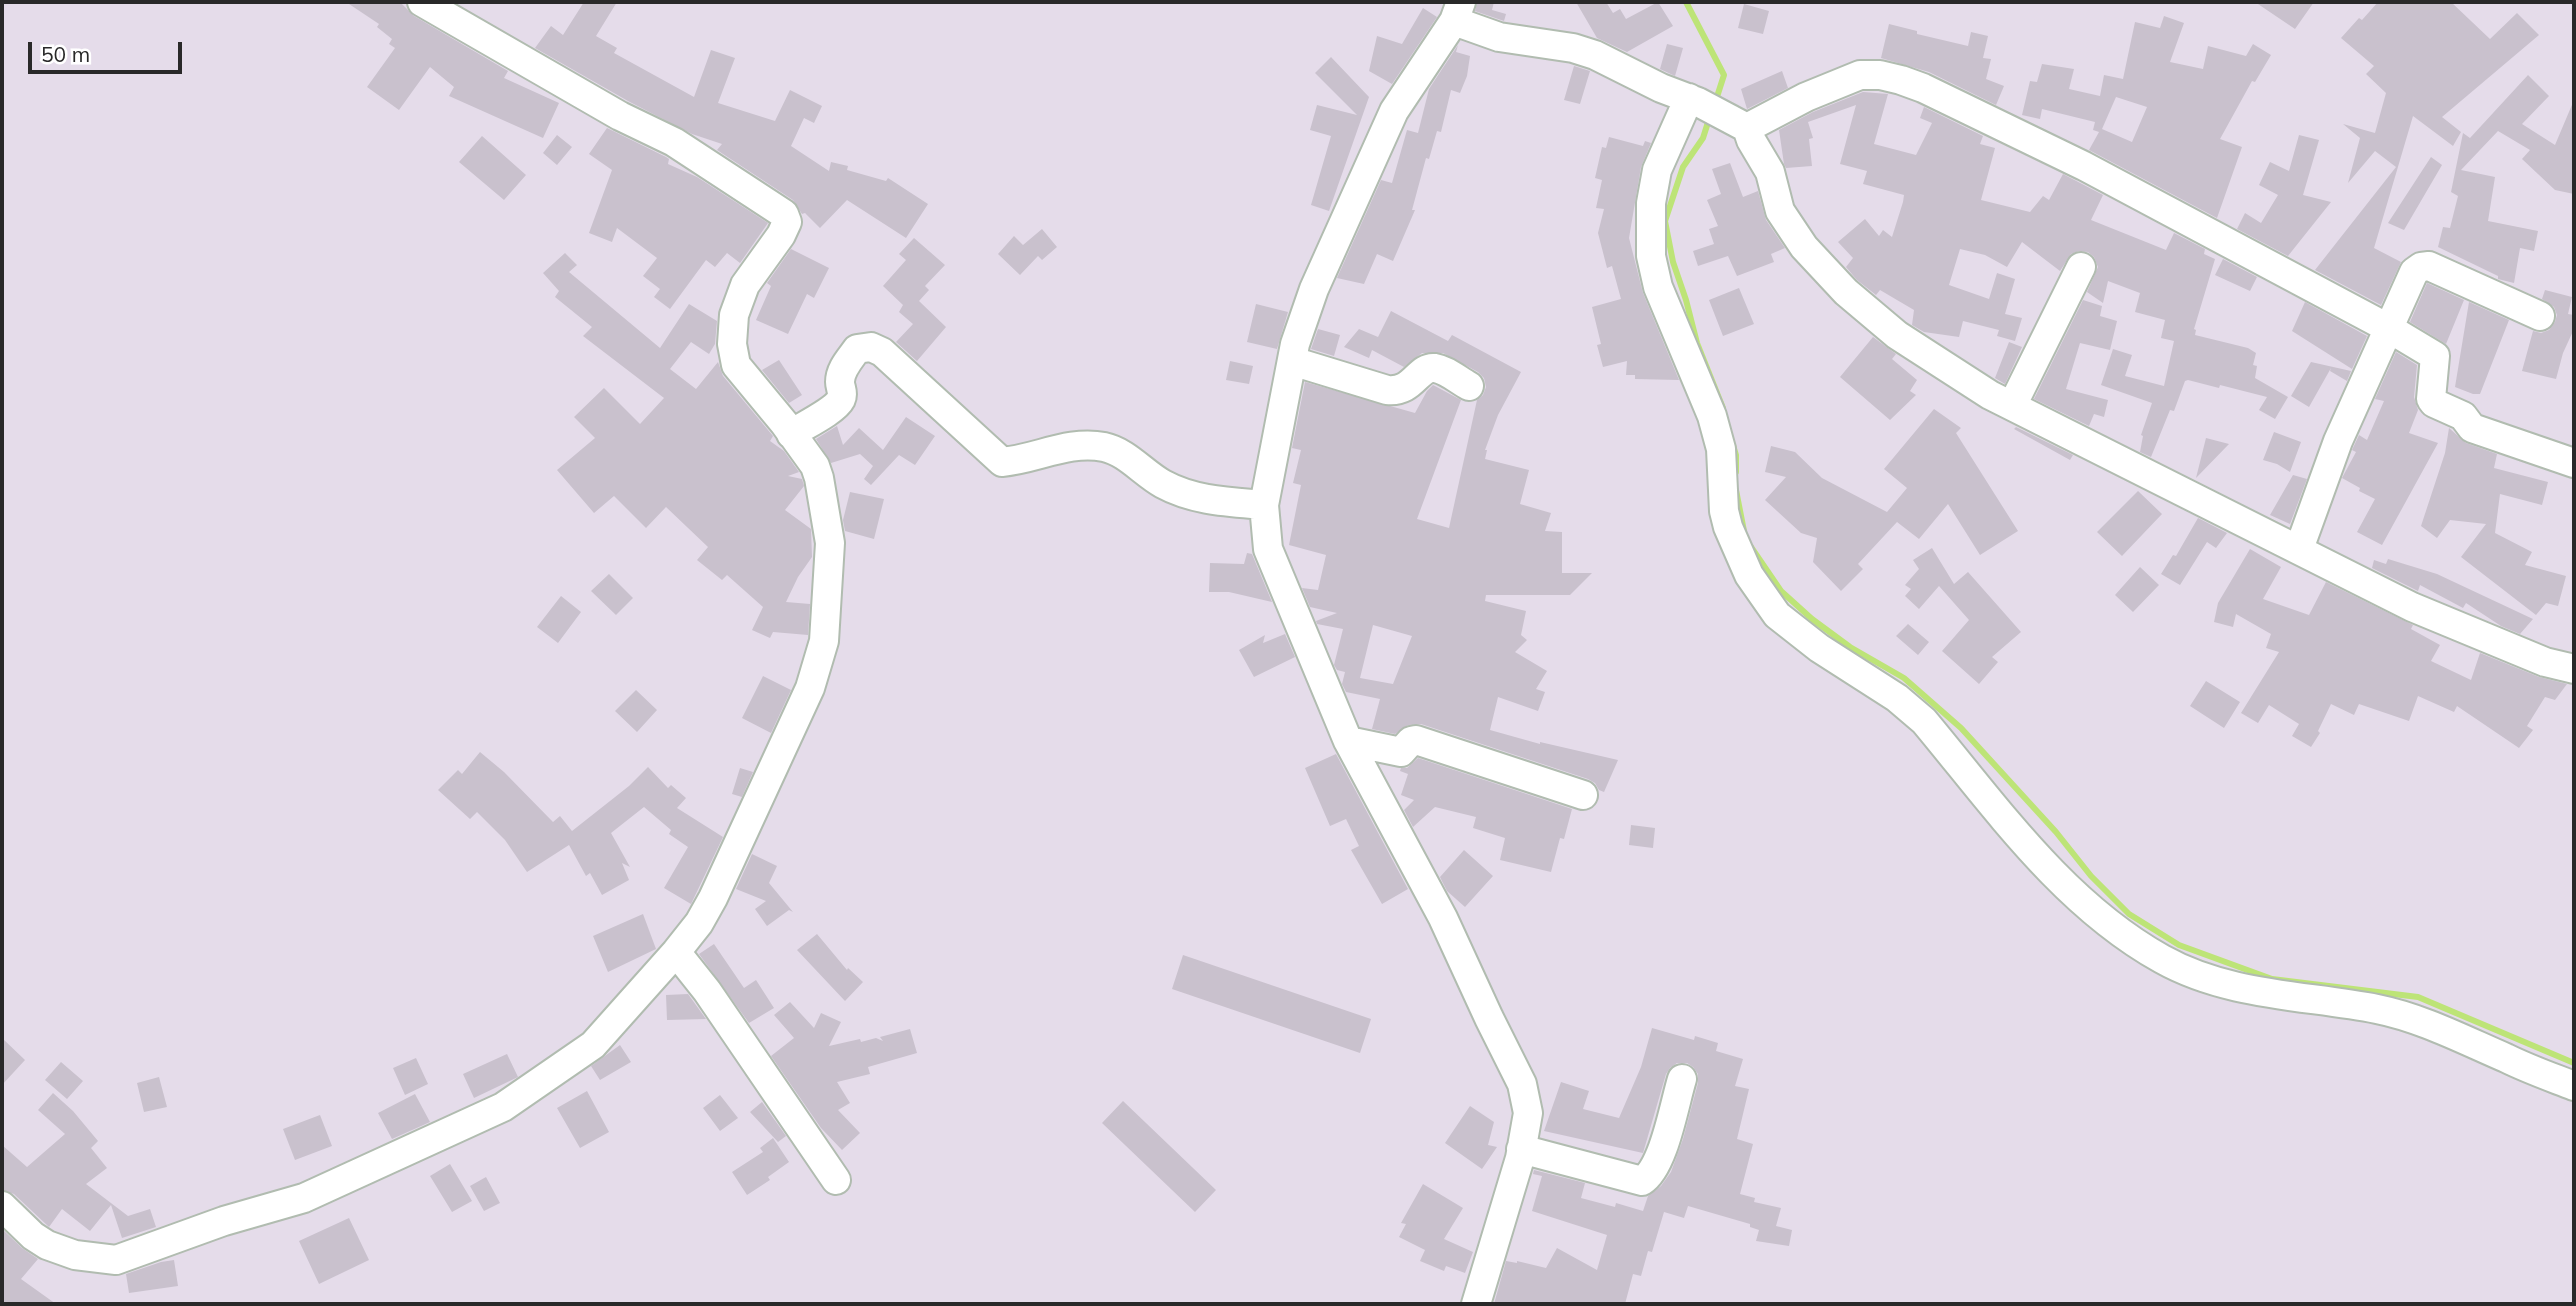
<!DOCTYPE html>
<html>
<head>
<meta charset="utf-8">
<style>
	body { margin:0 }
	#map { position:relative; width:2576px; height:1306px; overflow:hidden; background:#e5dcea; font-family:Mulish,sans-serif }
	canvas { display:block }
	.frame { position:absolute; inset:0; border:4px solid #292929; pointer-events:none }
	.scale { position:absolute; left:28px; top:42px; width:154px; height:32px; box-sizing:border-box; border:4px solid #292929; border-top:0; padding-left:9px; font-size:21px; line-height:24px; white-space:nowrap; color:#292929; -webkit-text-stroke:5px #fff; paint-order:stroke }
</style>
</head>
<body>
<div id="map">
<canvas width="2576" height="1306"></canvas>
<div class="frame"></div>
<div class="scale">50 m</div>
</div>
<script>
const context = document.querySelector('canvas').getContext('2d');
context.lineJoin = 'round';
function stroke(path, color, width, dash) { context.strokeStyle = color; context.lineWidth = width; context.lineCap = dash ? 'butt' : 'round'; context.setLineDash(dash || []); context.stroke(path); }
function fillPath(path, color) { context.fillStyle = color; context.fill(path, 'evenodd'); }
const stream = new Path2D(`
	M1686,2L1724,75L1715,103
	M1710,116L1703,138L1683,167L1665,221L1673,262L1686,300L1697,343L1723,408
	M1733,445L1736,455V472
	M1736,490L1744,531
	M1751,547L1781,591L1812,619L1850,647L1904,678L1961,728L2056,832L2091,876L2129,914L2179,945L2272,979L2418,997L2574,1063`);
const building = new Path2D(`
	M346,2H400L414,16L508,71L504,78L559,103L543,138L449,96L454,87L430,67L399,110L367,87L395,48L389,44L392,39L377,27L379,24Z
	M584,2H617L596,36L617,48L614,53L694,97L711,50L735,58L718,103L775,121L790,90L822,106L814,123L804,118L791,146L829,171L831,162L848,166L847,170L886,181L888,178L928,204L906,238L847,200L820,228L805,213L802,214L793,200L717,150L722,144L692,134L628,101L535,48L551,26L563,35Z
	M1477,2H1494L1492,10L1506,14L1504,21L1475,11Z
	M1576,2H1606L1613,13L1620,9L1626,19L1658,2L1673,26L1627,52L1597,38Z
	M2255,2H2314L2295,29Z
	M2378,2H2451L2490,39L2517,13L2539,35L2442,117L2461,132L2453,146L2413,116L2374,248L2401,262L2381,305L2315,270L2396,167L2375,151L2348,183L2360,138L2343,124L2375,133L2386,93L2366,74L2374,66L2341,38L2359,18L2362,20Z
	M1744,4L1769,11L1763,34L1738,28Z
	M1423,8L1437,17L1392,84L1369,71L1377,36L1402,44Z
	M2164,16L2184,23L2170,62L2203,69L2208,46L2246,56L2253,44L2271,55L2255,82L2252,81L2220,139L2242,147L2217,218L2089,150L2099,132L2093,130L2095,122L2042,109L2040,119L2022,115L2030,81L2037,82L2042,64L2074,69L2069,89L2100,96L2104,75L2123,79L2135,22L2160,28ZM2116,97L2147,107L2132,142L2102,129Z
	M1889,24L1917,31V34L1968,46L1971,32L1988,36L1983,58L1991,59L1986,79L2004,86L1996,105L1929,72L1881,58Z
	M1667,44L1683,48L1675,76L1660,69Z
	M1458,45L1456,52L1470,56L1467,76L1460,93L1451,90L1441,132L1437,131L1429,159L1426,158L1412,210H1415L1393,261L1377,254L1364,284L1337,278L1381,180L1392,183L1407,130L1418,133L1429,89Z
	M1331,57L1369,97L1329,211L1311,205L1331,136L1310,130L1317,105L1357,115L1315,73Z
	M1574,66L1590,71L1580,104L1564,100Z
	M1782,71L1788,88L1747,109L1741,89Z
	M2528,75L2549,96L2522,124L2555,145L2574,100V194L2555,190L2522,159L2530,150L2498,131L2461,170L2495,177L2488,221L2538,231L2534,251L2520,248L2514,283L2498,279V276L2438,247L2443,227L2450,228L2458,196L2451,192L2463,133L2470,138Z
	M1863,92L1888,94L1874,144L1916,155L1932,123L1920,118L1924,107L1983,136L1980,144L1995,148L1981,200L2030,212L2043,196L2049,200L2063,174L2103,195L2091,220L2166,250L2174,233L2205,249L2204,254L2215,259L2194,329L2196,330L2195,335L2248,348L2256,353L2253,365L2257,366L2255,378L2288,397L2275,419L2259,410L2267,397L2220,385L2219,388L2188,380L2185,381L2174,411L2170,410L2151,457L2140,452L2143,436L2141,435L2152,403L2101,385L2113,349L2132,355L2125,376L2164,386L2174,341L2161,338L2165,320L2135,312L2140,293L2108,281L2103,303L2087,292L2098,267L2094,257L2088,252L2079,251L2071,254L2060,271L2022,242L2007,267L1985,255L1960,249L1949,285L1989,299L1997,273L2015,279L2005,314L2022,318L2015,341L1997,336L1999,330L1963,321L1959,337L1924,332L1912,325L1914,310L1880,290L1876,295L1857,280L1846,267L1853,258L1838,242L1865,219L1879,236L1883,230L1892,237L1903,202L1904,195L1863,184L1867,171L1840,164L1856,105L1808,122L1813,138L1809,139L1812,166L1786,168L1784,164L1779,130L1813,112Z
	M607,128L666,157L669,159L668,164L697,177L768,223L740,263L727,253L715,267L706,260L670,309L654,297L660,289L643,276L657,258L617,228L612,242L589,233L612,170L589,154Z
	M557,135L572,147L557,165L543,153Z
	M2299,135L2319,140L2303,195L2331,202L2288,256L2237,229L2245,213L2261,223L2278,195L2259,185L2270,162L2289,171Z
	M482,136L526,175L504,200L459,162Z
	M1609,137L1643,146L1645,141L1651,143L1641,167L1629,238L1643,293L1679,380L1635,379V375H1626L1627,361L1603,367L1597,345L1601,344L1592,307L1621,299L1612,266L1607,268L1598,233L1604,209L1596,208L1602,180L1595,178L1602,147L1606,148Z
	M2431,157L2442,165L2404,230L2388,223Z
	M1730,163L1743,197L1758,191L1766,220L1785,248L1771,254L1774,262L1737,276L1728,256L1698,266L1693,251L1714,244L1709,229L1718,226L1707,200L1721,194L1712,169Z
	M1042,229L1057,247L1042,260L1038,256L1020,275L998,254L1014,236L1023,245Z
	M914,238L945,265L925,286L929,290L919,301L946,327L917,361L896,342L913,324L899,312L903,305L883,286L906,260L899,254Z
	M791,249L829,268L814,298L807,294L788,334L756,320L771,286L767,283Z
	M565,253L577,265L569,272L660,348L689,304L717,321L715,344L709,354L691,342L670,369L696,389L718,362L723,376L773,436L770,441L784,451L799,472L788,476L802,479L804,486L785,510L811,529L812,557L798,577L786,602L810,604L808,635L773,632L770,638L752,630L763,607L727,575L722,580L697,560L708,547L666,507L646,528L614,496L594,513L557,470L595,438L574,417L604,388L640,424L664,398L583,336L592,327L555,297L559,291L543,273Z
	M2223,259L2257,277L2250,291L2215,275Z
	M2427,283L2464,300L2446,344L2410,322Z
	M1739,288L1754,324L1723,336L1709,300Z
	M2545,290L2572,297L2568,314L2574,315V329L2563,353L2556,379L2522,371L2533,331L2541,333L2549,330L2555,322L2557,315L2554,307L2542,299Z
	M2083,300L2102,306L2100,316L2117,321L2110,350L2080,343L2066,389L2108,400L2104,417L2094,414L2089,426L2034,399Z
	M2305,302L2367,336L2352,369L2292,331Z
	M2469,302L2509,320L2480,394H2473L2455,387Z
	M1256,304L1288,312L1277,349L1247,342Z
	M1391,311L1448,341L1452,335L1521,372L1498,415L1485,450H1487L1485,459L1529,470L1520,504L1551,513L1545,531L1562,532V573H1592L1570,595H1486L1485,601L1526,611L1521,635L1527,640L1515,652L1547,671L1536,689L1545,692L1538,711L1498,697L1490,730L1540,744V742L1618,760L1604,792L1599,790L1595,783L1588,779L1421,724L1408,725L1395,734L1372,729L1380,699L1346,692L1342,684L1345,672L1337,670L1334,665L1343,629L1317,624L1316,621L1337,613L1310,607L1302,588L1318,590L1326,555L1289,545L1301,485L1293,483L1301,450L1292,448L1305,382L1415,413L1427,391L1433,385L1461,400L1417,519L1449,528L1477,400L1483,395L1486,387L1484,378L1478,372L1443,353H1422L1404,367L1372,350L1369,358L1344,347L1359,329L1378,337ZM1373,625L1412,636L1393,684L1360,678Z
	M1318,329L1340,335L1334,356L1311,349Z
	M1873,337L1896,354L1892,359L1917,380L1910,391L1916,395L1890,420L1840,377Z
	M2009,342L2022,347L2005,384L1995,378Z
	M2396,352L2417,365L2414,397L2418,410L2409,433L2438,443L2382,545L2357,532L2375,499L2359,491L2360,488L2342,478L2356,452L2352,450L2359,435L2367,440L2384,401L2375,399Z
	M779,360L802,395L789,403L762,370Z
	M1230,361L1253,366L1249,384L1226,380Z
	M2311,362L2351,371L2347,381L2330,371L2331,368L2309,407L2291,396Z
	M1934,409L1961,428L1956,433L2018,531L1980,555L1948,504L1919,539L1897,522L1858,564L1863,569L1841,591L1813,562L1817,538L1801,533L1765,500L1786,477L1765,472L1771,446L1795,452L1822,478L1887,512L1907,488L1884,469Z
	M906,417L935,436L915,465L899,455L871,485L864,479L873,466L860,454L831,463L816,439L837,426L843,445L859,428L883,450Z
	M2016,427L2073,455L2070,460L2014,429Z
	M2449,428L2466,443L2497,454L2494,468L2548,482L2542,505L2500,494L2495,533L2532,552L2525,565L2566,576L2558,606L2546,603L2536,615L2461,557L2486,524L2450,520L2437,538L2421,526L2445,453Z
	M2274,432L2301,442L2290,472L2277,464L2263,460Z
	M2206,438L2229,444L2196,478Z
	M2293,475L2307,479L2290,524L2270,515Z
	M2138,491L2162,514L2122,556L2097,532Z
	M850,492L884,499L874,539L845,531L843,520Z
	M2198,518L2227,533L2216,548L2207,542L2180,585L2161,574L2173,555L2176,556Z
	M1932,548L1954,584L1968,572L2021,632L1992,657L1998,662L1979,684L1942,651L1969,620L1939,586L1919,609L1905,596L1911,589L1905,585L1919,569L1913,560Z
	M2250,549L2281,567L2263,599L2309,615L2326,582L2413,625L2411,629L2440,645L2431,661L2471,680L2480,653L2539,677L2567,684L2555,700L2545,697L2527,726L2533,730L2519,748L2457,706L2454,712L2418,696L2409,721L2359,704L2354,715L2331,704L2318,731L2320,733L2311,747L2292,736L2299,724L2269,705L2258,723L2241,713L2279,652L2266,648L2271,634L2236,614L2233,627L2214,622L2218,603Z
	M1247,553L1252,554L1272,602L1229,592H1209L1210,563L1244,564Z
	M2388,559L2437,574L2533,619L2520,634L2501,626L2466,603L2463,608L2420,585L2418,591L2372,568L2374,560L2386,564Z
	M2140,567L2159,585L2133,612L2115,595Z
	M609,574L633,598L616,615L591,591Z
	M561,596L581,612L558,643L537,627Z
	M1908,624L1929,642L1918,655L1896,636Z
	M1285,634L1295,657L1254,677L1239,650L1265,635L1263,643Z
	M763,676L791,690L771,733L742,718Z
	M2206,681L2240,702L2224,728L2190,706Z
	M636,690L657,710L637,732L615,711Z
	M480,752L504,772L553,822L560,816L572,831L629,786L648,767L668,788L671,785L686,798L677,808L723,837L691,904L664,888L688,847L669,834L671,830L644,807L611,833L630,867L622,863L629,880L602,895L590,873L586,876L569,845L527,872L505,840L477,812L470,819L438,790L458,770L462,774Z
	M1336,754L1408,889L1382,904L1351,850L1359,846L1346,819L1330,826L1305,768Z
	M1418,758L1572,809L1564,839L1560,838L1551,872L1500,860L1505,838L1473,828L1476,817L1435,807L1413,827L1404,810L1414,800L1401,795L1408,774L1400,771L1401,768H1407Z
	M740,768L753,772L742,797L732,794Z
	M1631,825L1655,828L1653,848L1629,845Z
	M1464,850L1493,876L1465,907L1447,891L1440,877Z
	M752,854L777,866L769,883L793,912L789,910L767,926L755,909L766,901L736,889Z
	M643,914L656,949L608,972L593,936Z
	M817,934L847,970L848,968L863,982L845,1001L797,950Z
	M714,944L744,988L756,980L774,1008L749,1023L699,954Z
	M1183,955L1371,1019L1360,1053L1172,989Z
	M688,994L706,1019L667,1020L666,995Z
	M790,1002L814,1028L821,1013L841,1022L829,1046L860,1039L861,1042L876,1038L883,1041L880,1037L910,1029L917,1053L868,1067L870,1074L837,1082L850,1103L838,1110L860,1133L842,1150L821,1128L771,1056L794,1038L774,1015Z
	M1652,1028L1694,1040L1695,1036L1718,1043L1716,1051L1743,1059L1735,1086L1749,1089L1737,1139L1753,1144L1740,1194L1755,1198L1754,1202L1781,1208L1776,1226L1792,1230L1789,1246L1756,1241L1759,1230L1750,1227V1224L1688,1206L1684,1218L1664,1212L1652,1252L1648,1251L1641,1276L1633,1274L1625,1304H1494L1506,1261L1517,1263V1261L1546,1268L1557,1248L1597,1270L1607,1235L1532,1211L1542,1176L1533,1174L1534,1170L1585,1183L1581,1198L1615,1207L1616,1203L1643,1211L1648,1196L1661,1186L1671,1172L1683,1139L1698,1083V1074L1693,1067L1687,1063H1677L1670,1068L1666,1074L1643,1153L1544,1131L1561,1082L1589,1091L1583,1109L1619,1118L1641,1067Z
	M2,1038L25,1060L2,1085Z
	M620,1045L631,1062L600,1080L591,1066Z
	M507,1054L518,1077L474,1098L463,1074Z
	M416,1058L428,1084L405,1095L393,1068Z
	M61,1062L83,1081L67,1099L45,1080Z
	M159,1077L167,1107L144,1112L137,1083Z
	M587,1091L609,1132L580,1148L557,1108Z
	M53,1093L73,1111L98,1141L91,1148L107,1168L86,1184L128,1216L150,1209L156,1227L122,1238L111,1205L90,1231L62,1209L49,1227L14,1194L2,1190V1145L27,1167L65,1134L38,1110Z
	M415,1094L430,1122L392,1139L378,1113Z
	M720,1095L738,1118L720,1131L703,1108Z
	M1123,1101L1216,1190L1195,1212L1102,1123Z
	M762,1102L786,1136L778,1142L750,1112Z
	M1470,1106L1494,1122L1488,1145L1497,1147L1482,1169L1445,1143Z
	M320,1115L332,1146L295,1160L283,1129Z
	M773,1138L789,1162L768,1177L770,1180L747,1195L732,1172L763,1152L760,1148Z
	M450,1164L472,1201L452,1212L430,1176Z
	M486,1177L500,1203L484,1211L470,1186Z
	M1423,1184L1463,1208L1444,1239L1473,1252L1465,1273L1446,1266L1444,1271L1420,1261L1425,1250L1399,1237L1406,1224L1401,1223Z
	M349,1218L369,1260L319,1284L299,1241Z
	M2,1229L22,1248L38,1259L21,1279L56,1304H2Z
	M174,1260L178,1286L129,1293L126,1274L161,1262Z`);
const minor = new Path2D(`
	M1461,2L1454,21L1394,111L1314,289L1295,344L1264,505L1268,549L1348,741L1443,918L1489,1018L1522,1084L1528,1113L1520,1158L1476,1304
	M1454,21L1499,37L1573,48L1595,55L1661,88L1698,102L1747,128L1751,140L1770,172L1780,211L1804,247L1846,292L1897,335L1990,395L2412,607L2545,662L2574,669
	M1689,98L1657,170L1651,203V256L1658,287L1712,416L1721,449L1724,511L1728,527L1749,575L1777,615L1819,648L1897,698L1924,721C1995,806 2063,904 2162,959C2228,996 2305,995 2377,1009C2422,1018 2464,1040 2506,1058C2528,1069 2551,1077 2574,1086
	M1747,128L1806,97L1860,75H1880L1901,80L1923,88L2084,166L2390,329L2435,356L2431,399L2434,403L2463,416L2472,428L2574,463
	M1292,361L1387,390C1414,393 1417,366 1435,368C1447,370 1458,380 1469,386
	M2012,406L2081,267
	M791,434C803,426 835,411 841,399C844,393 840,388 840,382C840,369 850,359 857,349L871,347L882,352L1002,462C1037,459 1068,440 1104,447C1127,452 1143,473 1163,484C1194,501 1230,502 1264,505
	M2299,549L2338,441L2414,272L2421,267L2429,266L2540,316
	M1348,741L1401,752L1411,741L1416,740L1583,795
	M676,952L707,991L836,1180
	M1521,1149L1642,1181C1664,1167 1674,1105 1682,1079
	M2,1206L33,1236L47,1245L75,1255L116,1260L224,1221L304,1198L503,1107L593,1045L676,952L699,923L713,898L810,688L824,641L830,543L819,478L815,466L784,423L736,365L732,344L734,315L745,285L781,235L787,222L784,214L674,142L620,116L422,2`);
stroke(stream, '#bde477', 6);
fillPath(building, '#c9c1cd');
stroke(minor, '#b1bcb0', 32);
stroke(minor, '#fff', 28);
</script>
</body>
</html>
